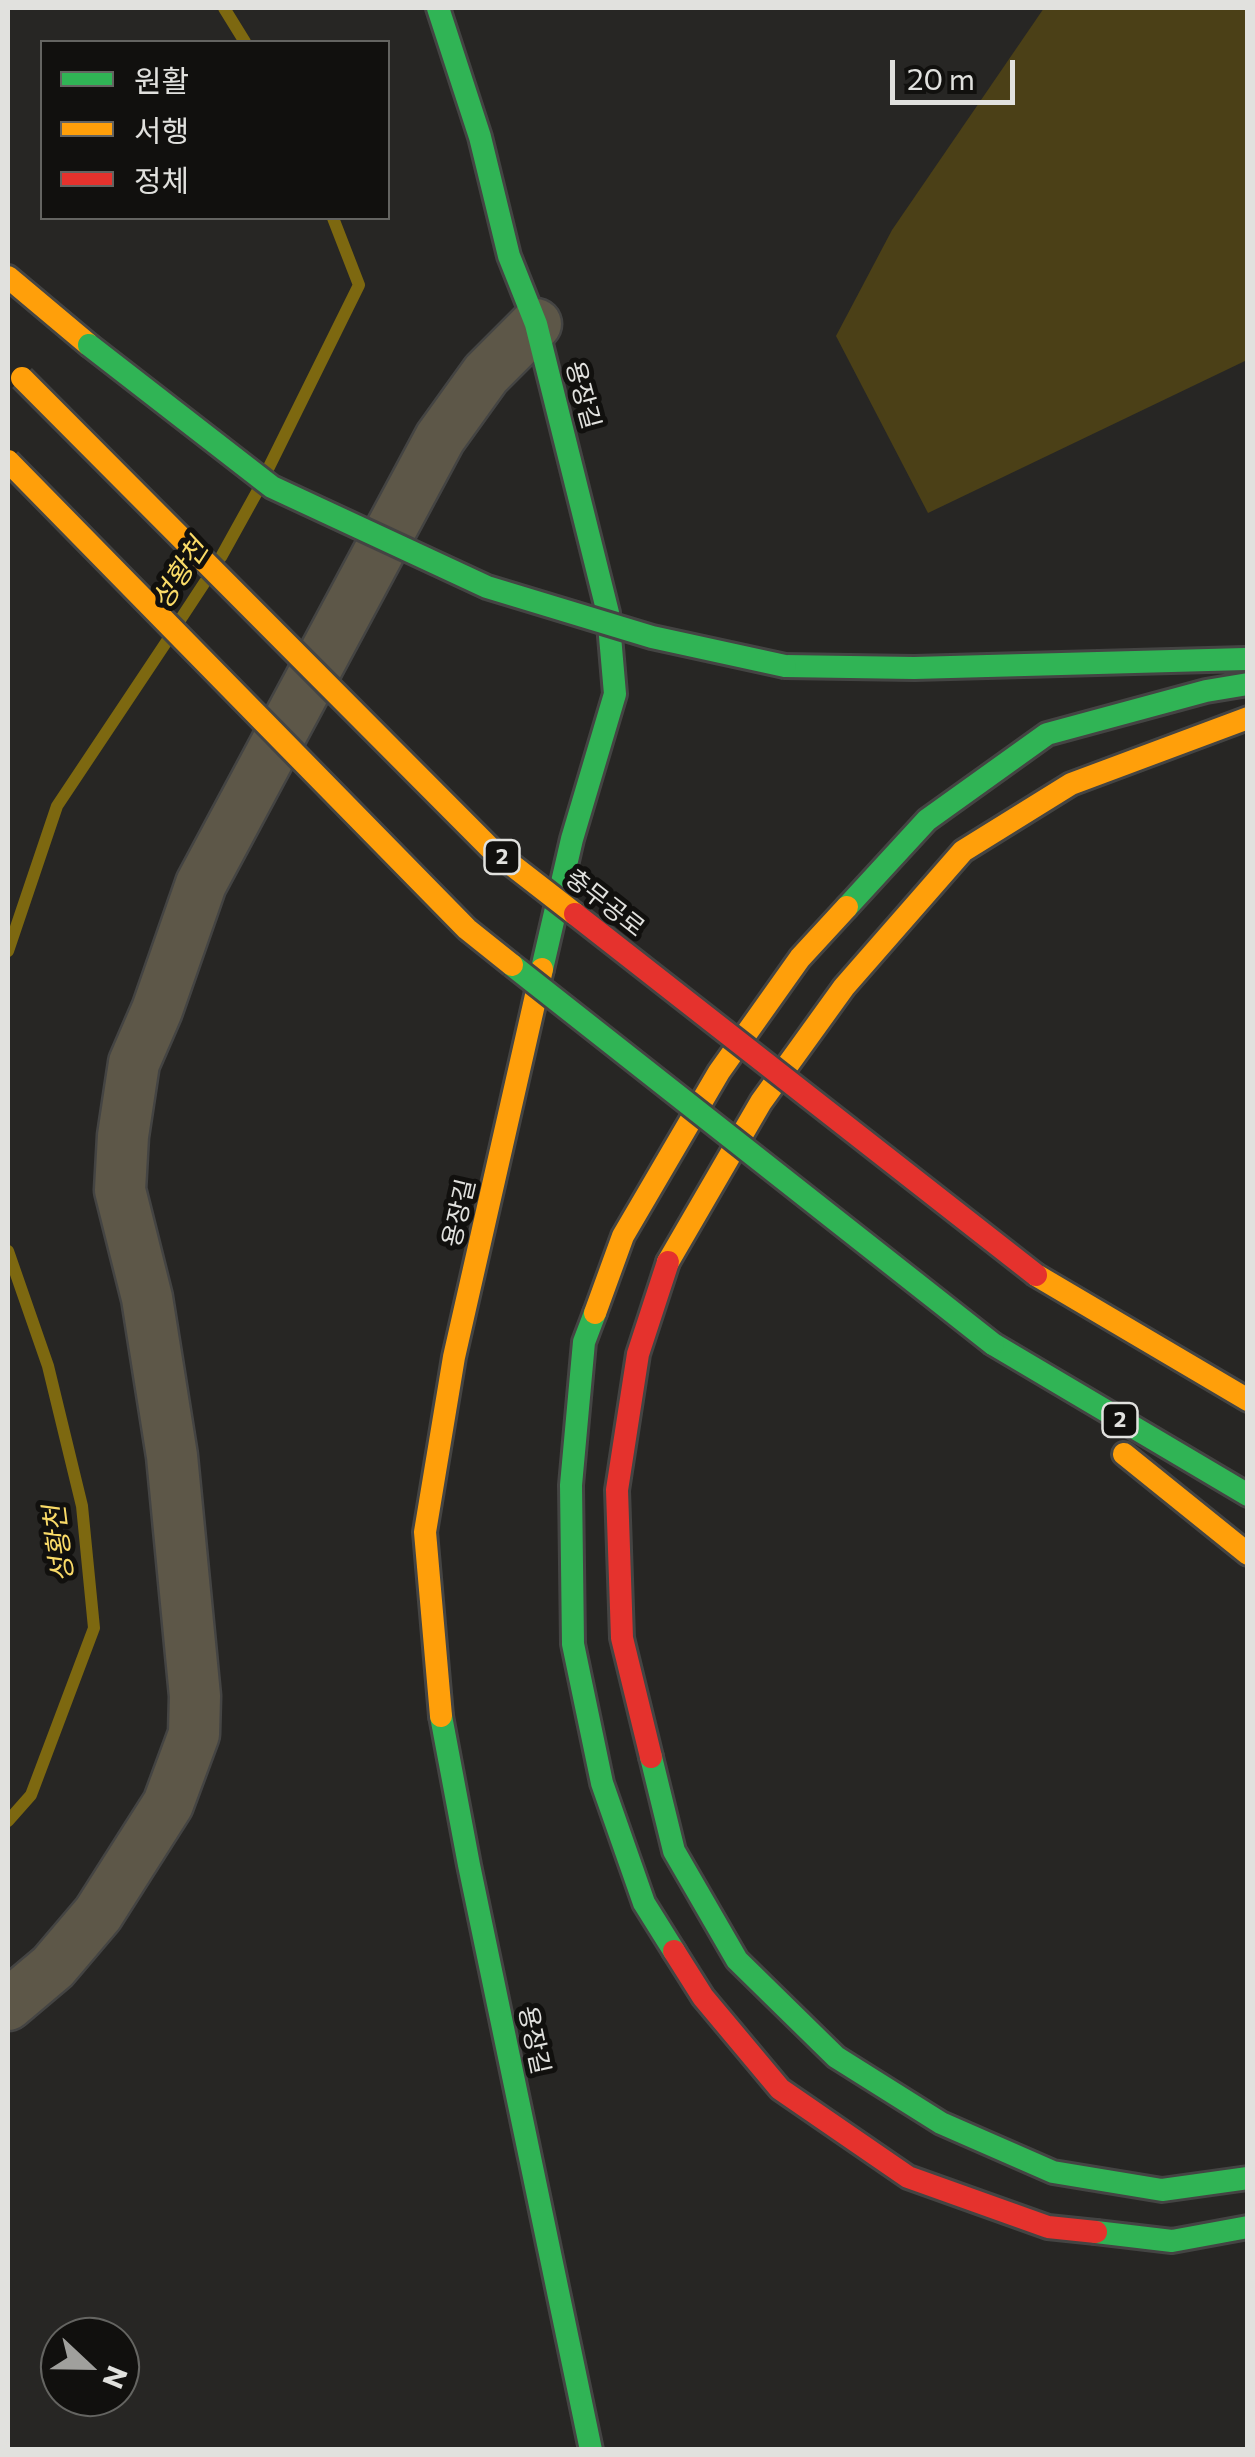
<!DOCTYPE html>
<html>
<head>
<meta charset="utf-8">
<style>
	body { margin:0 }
	#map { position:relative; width:1255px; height:2457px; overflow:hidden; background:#272624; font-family:Commissioner,"Noto Sans KR",sans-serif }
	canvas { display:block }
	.frame { position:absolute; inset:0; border:10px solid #e1e1de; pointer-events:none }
	.legend { position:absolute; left:40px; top:40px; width:350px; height:180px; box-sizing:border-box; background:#11100e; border:2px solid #646461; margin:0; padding:12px 18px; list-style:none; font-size:30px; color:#e1e1de }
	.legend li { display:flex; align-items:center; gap:20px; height:50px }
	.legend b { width:50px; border:2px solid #646461 }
	.north { position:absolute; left:40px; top:2317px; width:100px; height:100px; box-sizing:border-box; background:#11100e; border:2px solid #646461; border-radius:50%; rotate:112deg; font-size:28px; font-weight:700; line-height:40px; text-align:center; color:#e1e1de }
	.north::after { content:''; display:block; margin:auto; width:35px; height:45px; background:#a0a09d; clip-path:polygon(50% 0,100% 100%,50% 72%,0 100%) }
	.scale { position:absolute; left:890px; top:60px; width:125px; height:45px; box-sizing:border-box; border:5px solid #e1e1de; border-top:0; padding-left:12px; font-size:30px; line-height:35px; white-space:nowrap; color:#e1e1de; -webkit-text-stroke:8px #11100e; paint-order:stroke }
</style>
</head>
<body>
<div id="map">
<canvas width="1255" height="2457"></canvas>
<div class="frame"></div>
<ul class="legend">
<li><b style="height:12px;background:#30b455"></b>원활</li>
<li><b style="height:12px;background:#ff9f0a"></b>서행</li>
<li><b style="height:12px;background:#e5322d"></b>정체</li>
</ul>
<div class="north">N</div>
<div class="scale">20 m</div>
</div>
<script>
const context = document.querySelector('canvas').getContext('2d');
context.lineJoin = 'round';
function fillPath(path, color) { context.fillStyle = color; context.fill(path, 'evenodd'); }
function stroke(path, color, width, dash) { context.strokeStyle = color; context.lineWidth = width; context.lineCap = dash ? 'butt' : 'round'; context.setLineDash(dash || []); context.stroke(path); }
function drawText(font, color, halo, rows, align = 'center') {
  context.font = font + ' Commissioner,"Noto Sans KR",sans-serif'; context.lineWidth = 10; context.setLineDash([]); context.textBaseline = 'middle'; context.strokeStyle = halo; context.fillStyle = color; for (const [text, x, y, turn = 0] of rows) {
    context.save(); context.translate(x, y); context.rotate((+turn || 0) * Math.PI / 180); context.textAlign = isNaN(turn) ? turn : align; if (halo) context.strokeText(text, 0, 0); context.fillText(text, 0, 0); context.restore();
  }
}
const green = new Path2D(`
	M1044,8H1247V360L928,513L836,336L892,230Z`);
const stream = new Path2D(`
	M224,8L245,42
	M268,469L359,285L333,218
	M221,557L257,492
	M180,620L205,582
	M8,951L57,806L167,641
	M8,1251L48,1366L82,1506L94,1628L31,1795L8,1821`);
const street = new Path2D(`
	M8,2005L53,1967L98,1914L168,1804L194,1734L195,1696L172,1456L147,1298L120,1190L123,1136L134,1063L157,1010L201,884L440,438L486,374L536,324`);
const fast = new Path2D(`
	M438,8L480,137L509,256L536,324L608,613L615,694L572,839L542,969
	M785,666L914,668L1245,659
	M847,907L927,820L1047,734L1206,691L1248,684
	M595,1313L584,1342L571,1485L573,1644L602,1783L644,1903L674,1951
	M993,1344L1248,1495
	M441,1716L469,1865L591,2450
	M651,1757L674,1851L737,1960L836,2057L941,2123L1053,2172L1162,2190L1248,2178
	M1096,2232L1172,2241L1248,2227`);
const slow = new Path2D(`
	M8,277L89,345
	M668,1262L761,1102L844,987L963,851L1071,784L1248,718
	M1036,1275L1248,1400
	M595,1313L623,1236L719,1072L800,958L847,907
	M1124,1454L1248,1554
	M441,1716L425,1532L454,1357L542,969`);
const jam = new Path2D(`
	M651,1757L622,1638L617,1490L638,1354L668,1262
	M674,1951L703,1997L780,2089L908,2177L1048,2227L1096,2232`);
const fastBridge = new Path2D(`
	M89,345L272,487L487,587L652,637L785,666
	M512,965L993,1344`);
const slowBridge = new Path2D(`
	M22,378L490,848L575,914
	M8,461L467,929L512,965`);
const jamBridge = new Path2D(`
	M575,914L1036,1275`);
const shields = [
	[502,857,35],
	[1120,1420,35]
];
const shieldNames = [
	["2",502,857],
	["2",1120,1420]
];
const streetNames = [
	["용장길",583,395,75],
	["충무공로",605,903,38],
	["용장길",459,1213,-77],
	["용장길",534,2040,78]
];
const waterNames = [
	["성황천",180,574,-57],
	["성황천",59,1544,-97]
];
fillPath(green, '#4b4017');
stroke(stream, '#7d6810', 12);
stroke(street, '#444443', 55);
stroke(fast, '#444443', 28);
stroke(slow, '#444443', 28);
stroke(jam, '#444443', 28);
stroke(street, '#5d5748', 50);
stroke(fast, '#30b455', 22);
stroke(slow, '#ff9f0a', 22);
stroke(jam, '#e5322d', 22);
stroke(fastBridge, '#444443', 28, []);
stroke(slowBridge, '#444443', 28, []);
stroke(jamBridge, '#444443', 28, []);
stroke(fastBridge, '#30b455', 22);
stroke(slowBridge, '#ff9f0a', 22);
stroke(jamBridge, '#e5322d', 22);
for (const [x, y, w] of shields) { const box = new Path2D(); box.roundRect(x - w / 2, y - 17, w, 34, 8); context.fillStyle = '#11100e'; context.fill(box); stroke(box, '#e1e1de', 2.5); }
drawText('bold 22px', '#e1e1de', null, shieldNames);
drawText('25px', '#e1e1de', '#11100e', streetNames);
drawText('italic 28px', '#fadb68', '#11100e', waterNames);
</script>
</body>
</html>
